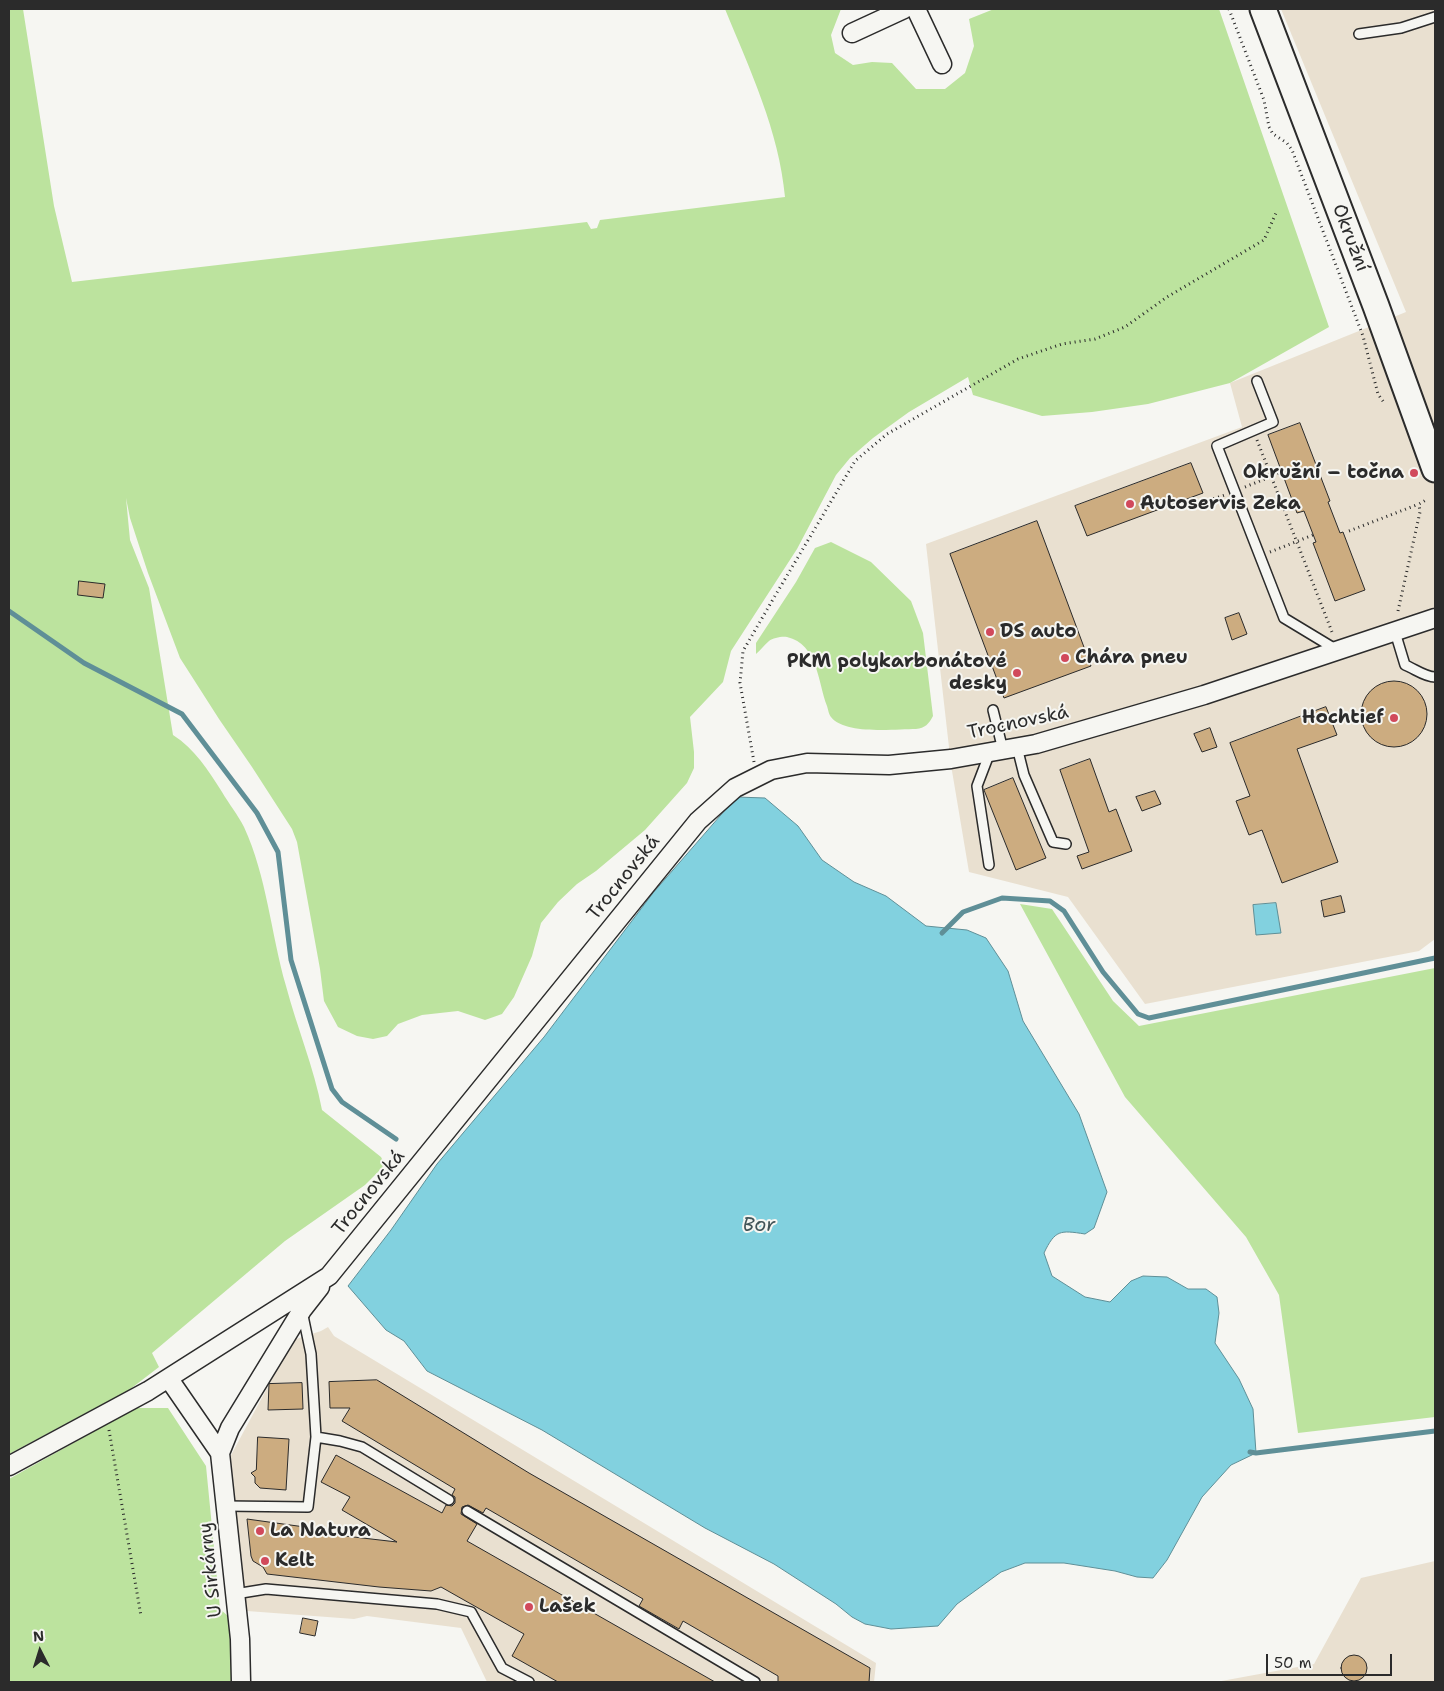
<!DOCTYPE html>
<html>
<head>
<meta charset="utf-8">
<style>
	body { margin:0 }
	#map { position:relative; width:1444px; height:1691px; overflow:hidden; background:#f6f6f2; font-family:"Shantell Sans",sans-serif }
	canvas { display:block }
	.frame { position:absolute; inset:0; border:10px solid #2b2b2b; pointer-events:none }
	.north { position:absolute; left:15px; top:1626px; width:50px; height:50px; -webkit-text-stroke:4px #f6f6f2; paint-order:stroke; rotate:355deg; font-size:14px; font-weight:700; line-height:20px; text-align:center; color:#2b2b2b }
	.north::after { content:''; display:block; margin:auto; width:18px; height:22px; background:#2b2b2b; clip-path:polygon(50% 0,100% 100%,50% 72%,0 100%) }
	.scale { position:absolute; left:1266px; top:1654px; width:126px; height:22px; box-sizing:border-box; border:2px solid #2b2b2b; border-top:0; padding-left:6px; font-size:15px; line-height:18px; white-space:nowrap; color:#2b2b2b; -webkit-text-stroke:4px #f6f6f2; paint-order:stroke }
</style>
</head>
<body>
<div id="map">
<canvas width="1444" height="1691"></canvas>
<div class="frame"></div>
<div class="north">N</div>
<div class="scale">50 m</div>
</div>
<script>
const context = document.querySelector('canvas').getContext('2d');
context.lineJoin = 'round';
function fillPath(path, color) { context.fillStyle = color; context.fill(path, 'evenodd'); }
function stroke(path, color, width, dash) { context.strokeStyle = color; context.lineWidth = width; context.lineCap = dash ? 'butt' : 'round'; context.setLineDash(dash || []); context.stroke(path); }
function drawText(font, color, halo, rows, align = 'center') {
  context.font = font + ' "Shantell Sans",sans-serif'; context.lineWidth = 4; context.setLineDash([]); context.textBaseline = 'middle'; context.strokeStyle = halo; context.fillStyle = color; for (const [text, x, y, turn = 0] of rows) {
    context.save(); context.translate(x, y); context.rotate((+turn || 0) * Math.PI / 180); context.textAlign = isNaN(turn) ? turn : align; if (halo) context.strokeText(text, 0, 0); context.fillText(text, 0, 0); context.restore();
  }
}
const built = new Path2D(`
	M1281,9H1435V939L1419,951L1145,1004L1068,897L969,872L951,765L926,544L1242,427L1230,383L1406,312Z
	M328,1327L334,1336L876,1663L874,1682H487L461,1628L367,1616L354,1619L247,1611L230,1457L293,1340L321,1331Z
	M1435,1561V1682H1216L1314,1664L1361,1578Z`);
const green = new Path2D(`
	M9,9H23L54,206L72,282L587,222L591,229L597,228L600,220L785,197C779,131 750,70 725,9H841L831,35L835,53L853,65L872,62L892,63L916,89H945L965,73L974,46L969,19L994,9H1219L1329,327L1230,383L1148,404L1092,412L1042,416L973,395L968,377L909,412L873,438L850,458L836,475L797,549L731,651L723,682L690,717L694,752V768L687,783L645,830L596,871L577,884L558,902L541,923L532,956L514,997L502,1014L485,1020L458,1011L422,1015L398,1024L387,1036L373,1039L357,1036L338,1027L324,1001L320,969L297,842L292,829L252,767L219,719L180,658L148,573L130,518L126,498L130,540L149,588L173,735C195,749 208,770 222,792C229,804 238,815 244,827C267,877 271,934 286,986C297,1028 314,1067 322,1110L381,1157L384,1163L382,1168L365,1185L285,1241L152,1353L159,1367L129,1390L9,1454Z
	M831,542L871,562L911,601L923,633L933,716C929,724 925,728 916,729C895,729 845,735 831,717C829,715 828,709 827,706C818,683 818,644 787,637C782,636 773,638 769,641C764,645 761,650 756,654V643L796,582L815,548Z
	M1020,904L1052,909L1113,1001L1139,1026L1435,968V1417L1298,1433L1279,1295L1246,1237L1125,1097Z
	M136,1408H168L206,1466L220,1609L229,1617L232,1682H9V1479Z`);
const water = new Path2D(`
	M737,797L765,798L798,826L822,860L854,882L886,896L926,926L967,930L986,938L1008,971L1023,1021L1079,1114L1107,1192L1094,1228L1085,1234C1060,1230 1055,1230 1044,1253L1052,1276L1085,1297L1110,1302L1131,1281L1143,1276L1167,1277L1188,1289H1206L1217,1297L1219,1313L1215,1343L1239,1379L1253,1409L1256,1453L1231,1465L1202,1497L1167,1560L1153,1578L1137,1577L1115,1571L1064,1563H1025L1001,1572L957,1604L938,1626L891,1629L865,1624L852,1617L836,1604L774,1564L705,1528L542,1430L427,1371L404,1341L386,1330L348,1286L391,1230L437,1164L544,1037L653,893Z
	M1276,903L1281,933L1256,935L1253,905Z`);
const stream = new Path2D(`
	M9,611L84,663L182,714L257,813L278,852L291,960L332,1089L342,1102L396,1139
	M942,933L963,912L1002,898L1050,901L1064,911L1103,972L1138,1014L1149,1018L1435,958
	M1250,1452L1256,1453L1435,1431`);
const building = new Path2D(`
	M1300,423L1330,501L1328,502L1340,533L1343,532L1365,590L1335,601L1313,543L1316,542L1304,511L1297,513L1268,435Z
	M1191,463L1203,493L1087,536L1075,506Z
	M1037,521L1091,666L1004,698L950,554Z
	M79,581L105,584L103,598L78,595Z
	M1239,613L1247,634L1232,640L1225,618Z
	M1361 714a33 33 0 1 1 66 0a33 33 0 1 1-66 0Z
	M1326,707L1337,735L1297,749L1338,862L1282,883L1262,830L1249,835L1236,801L1250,796L1230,743Z
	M1210,728L1217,747L1202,752L1194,734Z
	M1090,759L1109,812L1116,809L1132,851L1082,869L1077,856L1089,852L1060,770Z
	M1013,778L1046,858L1016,870L984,790Z
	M1155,791L1161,804L1142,811L1136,797Z
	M1341,896L1345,912L1324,917L1321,901Z
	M377,1380L529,1473L870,1668L869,1682H778V1676L683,1621L679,1629L639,1606L643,1599L486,1508L483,1513L468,1505L462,1507L461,1514L477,1524L467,1541L715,1682H558L512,1656L524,1634L441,1587L431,1591L379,1587L267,1574L263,1567L253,1561L251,1556L247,1519L312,1528L311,1532L397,1542L342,1510L350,1497L321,1482L336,1455L442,1513L446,1505L452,1506L455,1503V1497L452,1495L455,1489L342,1421L350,1408H330L329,1382Z
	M302,1383L303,1409L268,1410L269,1384Z
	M258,1437L289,1439L286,1490L260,1488L255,1483V1477L251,1473L256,1470Z
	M303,1618L318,1621L315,1636L300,1633Z
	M1341 1668a13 13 0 1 1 26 0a13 13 0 1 1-26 0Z`);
const path = new Path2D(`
	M1229,9L1264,100L1269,127L1273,134L1287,143L1292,150L1363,336L1378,394L1385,404
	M1257,440L1332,632
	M1245,487L1282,472
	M1201,506L1204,502L1225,495
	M1349,531L1419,504
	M1270,552L1313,535
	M1398,611L1420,512L1419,504L1426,500
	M754,762L740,683L743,651L772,601L855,461L887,434L1018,359L1062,344L1095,339L1125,327L1167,297L1264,240L1276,213
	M109,1430L141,1616`);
const service = new Path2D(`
	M1359,34L1401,28L1435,17
	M1257,381L1273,422L1217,446L1284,618L1337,650
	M1395,632L1405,665C1415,669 1425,677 1435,677
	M993,710L1003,750
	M1017,747L1024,775L1053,842L1066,844
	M989,865L977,786L990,752
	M316,1437L340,1441L362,1447L449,1500
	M225,1506L308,1507L316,1437L311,1354L302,1311
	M467,1511L755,1682
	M235,1594L266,1589L437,1604L471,1612L502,1668L529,1682`);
const minor = new Path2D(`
	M916,9L942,64
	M852,33L904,9
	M169,1379L220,1453
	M9,1466L148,1391L329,1276L698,821L735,788L771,770L807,763L889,765L951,759L1036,744L1204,695L1435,618
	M241,1682L240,1639L220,1453L230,1428L302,1310L320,1287`);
const secondary = new Path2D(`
	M1263,9L1376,306L1435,469`);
const markers = [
	[1414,473,5,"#d1495b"],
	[1130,504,5,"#d1495b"],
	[990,632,5,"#d1495b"],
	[1065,658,5,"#d1495b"],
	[1017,673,5,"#d1495b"],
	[1394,718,5,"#d1495b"],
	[260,1531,5,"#d1495b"],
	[265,1561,5,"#d1495b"],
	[529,1607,5,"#d1495b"]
];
const streetNames = [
	["Okružní",1350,238,69],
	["Trocnovská",1018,723,-12],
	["Trocnovská",624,878,-51],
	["Trocnovská",369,1193,-51],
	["U Sirkárny",211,1570,-96]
];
const poiNames = [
	["Okružní – točna",1404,473,"right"],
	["Autoservis Zeka",1140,504],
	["DS auto",1000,632],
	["Chára pneu",1075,658],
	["PKM polykarbonátové",1007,662,"right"],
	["desky",1007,684,"right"],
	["Hochtief",1384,718,"right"],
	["La Natura",270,1531],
	["Kelt",275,1561],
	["Lašek",539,1607]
];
const waterNames = [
	["Bor",759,1226]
];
fillPath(built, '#e9e0d0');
fillPath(green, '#bce39e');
fillPath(water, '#82d1df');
stroke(water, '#5f8f97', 1);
stroke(stream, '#5f8f97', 5);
fillPath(building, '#ccac80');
stroke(building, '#2b2b2b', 1);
stroke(service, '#2b2b2b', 12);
stroke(minor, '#2b2b2b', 21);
stroke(secondary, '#2b2b2b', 29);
stroke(path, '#2b2b2b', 3, [1, 4]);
stroke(service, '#f6f6f2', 9);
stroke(minor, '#f6f6f2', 18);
stroke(secondary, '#f6f6f2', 25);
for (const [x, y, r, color] of markers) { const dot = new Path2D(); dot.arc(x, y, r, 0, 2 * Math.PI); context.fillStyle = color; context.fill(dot); stroke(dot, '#f6f6f2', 2); }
drawText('19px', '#2b2b2b', '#f6f6f2', streetNames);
drawText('bold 19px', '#2b2b2b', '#f6f6f2', poiNames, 'left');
drawText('italic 20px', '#415458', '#f6f6f2', waterNames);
</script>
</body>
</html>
